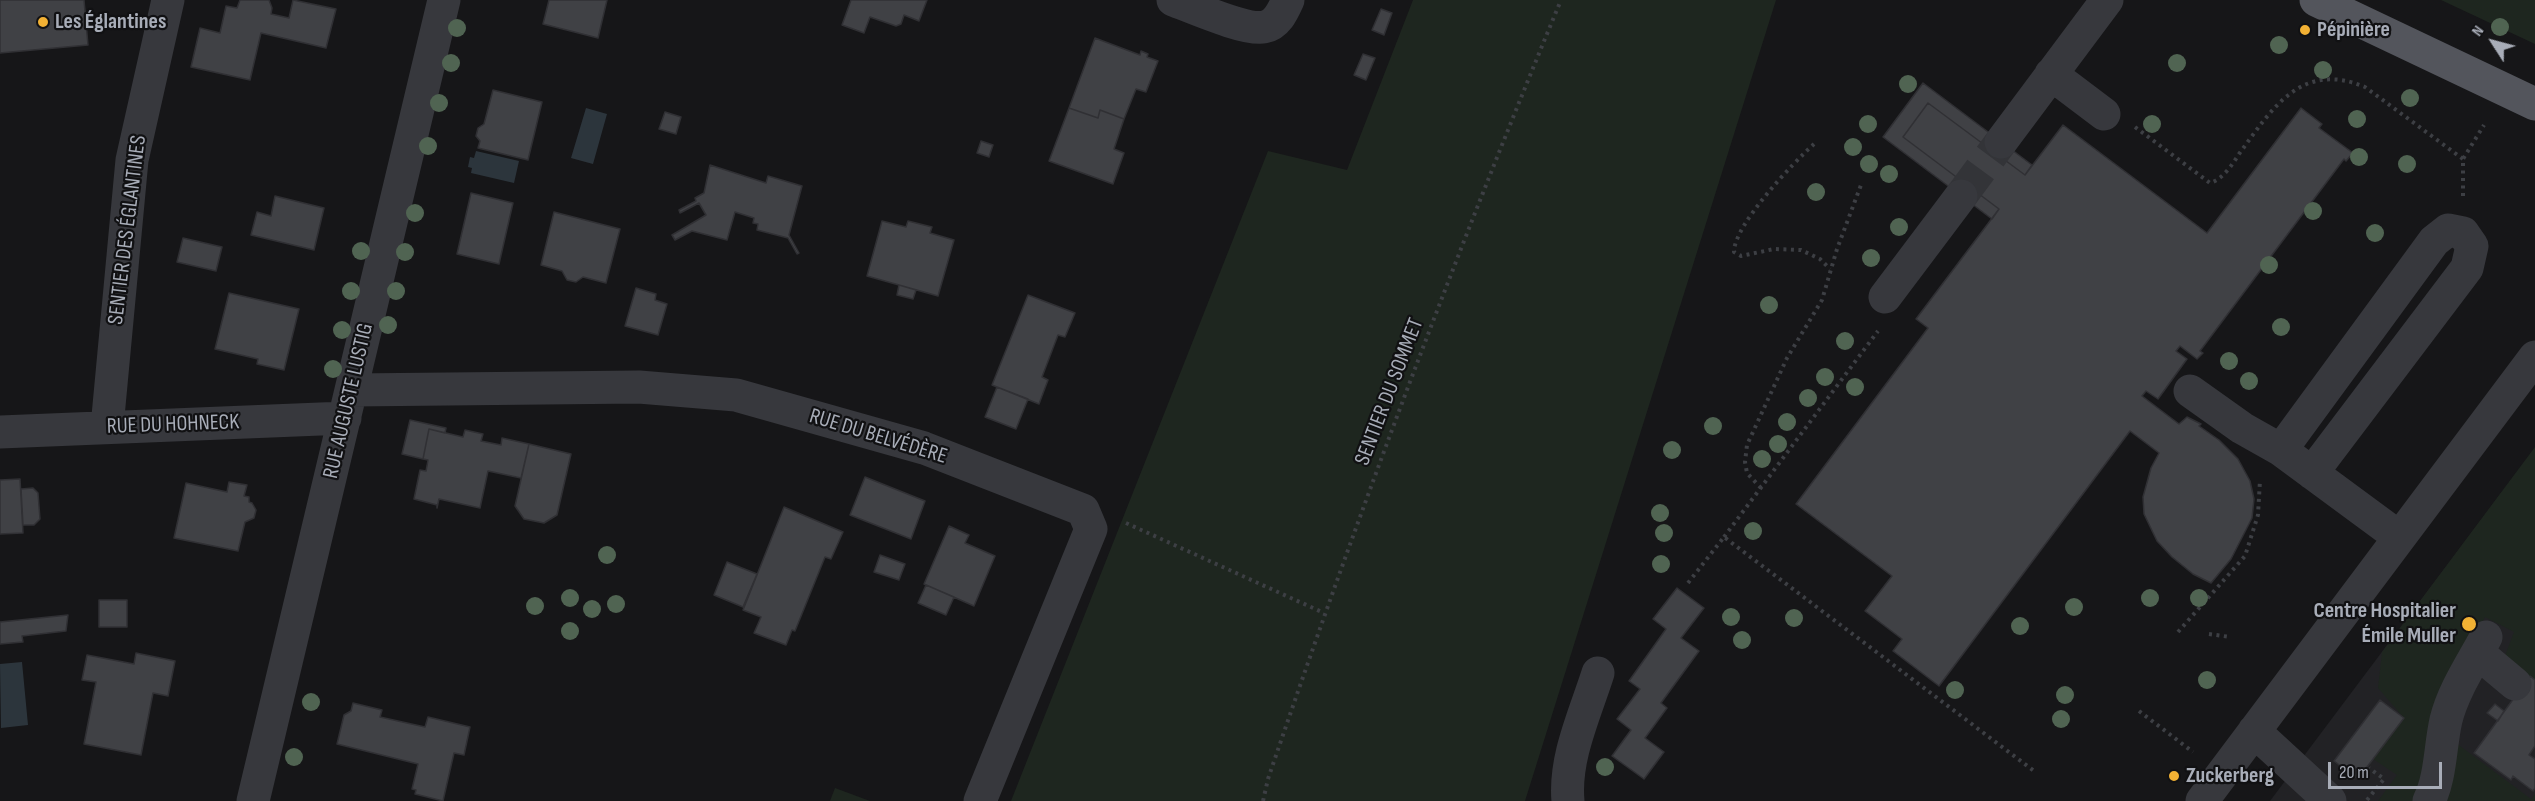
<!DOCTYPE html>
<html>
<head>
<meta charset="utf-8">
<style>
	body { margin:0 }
	#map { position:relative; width:2535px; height:801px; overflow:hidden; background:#161618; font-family:"Sofia Sans Condensed",sans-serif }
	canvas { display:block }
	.north { position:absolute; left:2463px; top:12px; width:60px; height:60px; -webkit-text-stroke:4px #111113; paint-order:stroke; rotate:306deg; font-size:16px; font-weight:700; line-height:24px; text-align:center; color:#a8adb8 }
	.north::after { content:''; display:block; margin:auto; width:21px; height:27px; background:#a8adb8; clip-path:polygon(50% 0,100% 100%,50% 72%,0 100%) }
	.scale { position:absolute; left:2328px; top:762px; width:114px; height:27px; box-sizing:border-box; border:3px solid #a8adb8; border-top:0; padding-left:8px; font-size:18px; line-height:21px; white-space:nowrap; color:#a8adb8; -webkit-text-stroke:4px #111113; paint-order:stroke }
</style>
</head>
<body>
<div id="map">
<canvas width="2535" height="801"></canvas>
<div class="north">N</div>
<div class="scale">20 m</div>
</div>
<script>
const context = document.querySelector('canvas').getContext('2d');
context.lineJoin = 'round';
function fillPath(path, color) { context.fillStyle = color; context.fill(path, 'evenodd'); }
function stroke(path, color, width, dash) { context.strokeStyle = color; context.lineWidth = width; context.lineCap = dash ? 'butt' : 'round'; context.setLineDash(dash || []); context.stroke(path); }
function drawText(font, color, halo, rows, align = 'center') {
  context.font = font + ' "Sofia Sans Condensed",sans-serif'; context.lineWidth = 4.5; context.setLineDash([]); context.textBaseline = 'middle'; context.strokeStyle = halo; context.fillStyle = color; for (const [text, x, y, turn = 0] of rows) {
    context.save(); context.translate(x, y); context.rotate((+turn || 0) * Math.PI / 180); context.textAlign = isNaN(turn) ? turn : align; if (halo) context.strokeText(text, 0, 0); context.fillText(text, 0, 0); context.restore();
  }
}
const built = new Path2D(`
	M2535,448V801H2270Z`);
const green = new Path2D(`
	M1413,0H1776L1525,801H1011L1268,151L1347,170Z
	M2441,0H2535V44Z
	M2535,447V680L2508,661L2505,656L2514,632L2485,617L2449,684L2417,801H2378L2397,775L2373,759L2404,718L2378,688L2382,652Z
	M2452,740L2531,799L2535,794V801H2440Z
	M835,788L870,801H830Z`);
const water = new Path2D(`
	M586,108L607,114L593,164L571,158Z
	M476,151L519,161L514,183L471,173L472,168L468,167L470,157L474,158Z
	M22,662L28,725L1,728L0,664Z`);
const building = new Path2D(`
	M0,0H84L88,45L0,53Z
	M240,0H269L272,8L271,14L289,18L293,0L336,9L326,48L261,33L250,80L191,67L200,28L220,33L226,6L237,8Z
	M549,0H607L598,38L543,24Z
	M851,0H927L919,21L904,15L901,24L896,26L870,17L864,33L842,25Z
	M1381,9L1392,13L1384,35L1372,30Z
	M1095,38L1140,55L1141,51L1148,54L1147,57L1158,61L1146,92L1136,89L1124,119L1100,110L1098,118L1069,108Z
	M1363,54L1375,58L1366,80L1354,75Z
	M1923,83L2032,165L2025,175L1928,103L1903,137L1999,209L1992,219L1883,137Z
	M493,90L542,102L528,160L478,148L480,141L476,136L478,128L484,124Z
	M1928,103L2025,175L2063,125L2207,233L2301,108L2322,124L2319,128L2353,153L2346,161L2344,159L2200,351L2203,353L2197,359L2180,346L2176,351L2187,359L2158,399L2146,391L2142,396L2179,424L2187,417L2201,424L2199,426L2219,440L2238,459L2250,481L2254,499L2252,518L2231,559L2211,583L2193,574L2172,557L2157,541L2144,514L2143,497L2151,468L2159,453L2130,431L1939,686L1893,651L1902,639L1865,611L1892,576L1796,504L1928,328L1916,319L1999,209L1903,137Z
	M1069,108L1098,118L1100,110L1124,119L1114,149L1124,153L1113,184L1049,161Z
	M665,112L681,117L676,134L659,129Z
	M981,141L993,145L989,157L977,153Z
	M710,165L766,183L768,176L802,186L789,235L799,253L797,254L788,238L757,230L758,224L753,223L754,218L735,212L727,240L692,231L675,240L672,235L706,215L699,203L680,213L679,210L696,201L695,198L704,193Z
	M471,193L513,203L499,264L457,254Z
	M275,196L324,208L314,250L251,235L257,212L271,216Z
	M554,212L620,229L606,283L583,277L576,282L567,280L562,271L541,265Z
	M882,221L906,227L908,221L932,227L930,233L954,240L938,296L867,276Z
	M183,238L222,247L216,271L177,262Z
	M899,285L916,290L913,299L897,295Z
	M636,288L656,294L655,300L667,304L658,335L625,326Z
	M229,293L299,309L284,370L257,364L258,359L215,349Z
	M1028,295L1075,313L1065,337L1058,335L1042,377L1048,380L1039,404L992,385Z
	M997,387L1028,399L1016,429L985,417Z
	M410,420L446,428L445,433L429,429L423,459L402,454Z
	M429,429L463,437L465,430L483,434L481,441L501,445L502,438L529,444L521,478L488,471L480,508L439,499L437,508V505L414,499L420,470L426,471L427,466L428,460L423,459Z
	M529,444L571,454L557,515L544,523L524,519L515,506Z
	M865,477L925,501L911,539L850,515Z
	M20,479L23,533L0,534V480Z
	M229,482L247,485L244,496L249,497V502L252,503L256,510L254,518L245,522L238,551L174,538L186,483L227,492Z
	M33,488L38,493L40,519L34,525H23L21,489Z
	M784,507L843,532L831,559L825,557L795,631L792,630L786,645L754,633L761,617L743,610Z
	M949,526L969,535L965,543L995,556L974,606L924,584Z
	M880,555L905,564L899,580L874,572Z
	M727,562L757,574L743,607L714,595Z
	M926,585L954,597L946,615L918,603Z
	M1677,588L1704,608L1681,638L1699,651L1661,703L1667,708L1645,738L1664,752L1644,779L1612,756L1631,730L1617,719L1640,689L1629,681L1666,629L1653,619Z
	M99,600H127V627H99Z
	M68,615L66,631L22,636L23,642L0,644V622Z
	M136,653L175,661L168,696L153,693L141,755L84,744L96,682L82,680L87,655L134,664Z
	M2530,676L2535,680V746L2529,755L2535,759V788L2533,791L2513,776L2511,780L2474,753Z
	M2380,700L2404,718L2358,779L2334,761Z
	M353,703L382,710L380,717L425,727L428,717L470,727L464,755L454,753L443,801L415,794L416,790L412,789L418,764L337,744L344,715L351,711Z
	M2495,704L2504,711L2498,721L2487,713Z`);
const minorTunnel = new Path2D(`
	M1961,196L2001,142`);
const path = new Path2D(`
	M2135,127L2210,183C2223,179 2232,165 2239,154C2272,109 2301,60 2365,87L2463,159
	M1814,144C1793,163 1734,225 1734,252L1741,256L1774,249L1801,250L1820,259L1830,269
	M2463,196V159L2484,125
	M1761,488L1747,473L1745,462L1747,445L1787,358L1822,300L1837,249L1861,185
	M1126,523L1324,613
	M1724,537L1878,331
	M1688,583L1724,537L2034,771
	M2178,632L2245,556L2258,515L2260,480
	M2209,634L2230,637
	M2139,711L2193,752
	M2367,800L2384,779L2369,768
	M1263,801L1268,779C1357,516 1455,256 1561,0`);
const minor = new Path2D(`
	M1173,0C1192,7 1246,31 1264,27C1277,25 1283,11 1288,0
	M2051,74L2104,114
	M2001,142L2107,0
	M1885,297L1961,196
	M352,390L639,387L736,395L924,448L1083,510L1091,529L980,801
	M2190,391L2242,428L2281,450
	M107,427L132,160L168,0
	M0,432L345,418
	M2312,473L2467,268L2472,246L2463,233L2448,230L2434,241L2281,450L2399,537
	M2474,659L2484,658L2515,684
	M2254,731L2330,801
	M253,801L444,0
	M1568,801C1564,758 1585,714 1598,673
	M2202,801L2535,357
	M2429,801C2441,777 2440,746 2446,720C2453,691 2472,663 2486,637`);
const major = new Path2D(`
	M2316,0L2535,104`);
const trees = [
	[2500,27],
	[457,28],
	[2279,45],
	[451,63],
	[2177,63],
	[2323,70],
	[1908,84],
	[2410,98],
	[439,103],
	[2357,119],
	[1868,124],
	[2152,124],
	[428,146],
	[1853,147],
	[2359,157],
	[1869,164],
	[2407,164],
	[1889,174],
	[1816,192],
	[2313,211],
	[415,213],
	[1899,227],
	[2375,233],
	[361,251],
	[405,252],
	[1871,258],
	[2269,265],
	[351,291],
	[396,291],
	[1769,305],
	[388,325],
	[2281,327],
	[342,330],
	[1845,341],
	[2229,361],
	[333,369],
	[1825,377],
	[2249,381],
	[1855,387],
	[1808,398],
	[1787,422],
	[1713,426],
	[1778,444],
	[1672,450],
	[1762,459],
	[1660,513],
	[1753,531],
	[1664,533],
	[607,555],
	[1661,564],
	[570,598],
	[2150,598],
	[2199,598],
	[616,604],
	[535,606],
	[2074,607],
	[592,609],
	[1731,617],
	[1794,618],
	[2020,626],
	[570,631],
	[1742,640],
	[2207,680],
	[1955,690],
	[2065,695],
	[311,702],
	[2061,719],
	[294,757],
	[1605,767]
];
const markers = [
	[43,22,6,"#f2b134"],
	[2305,30,6,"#f2b134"],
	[2469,624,8,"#f2b134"],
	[2174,776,6,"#f2b134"]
];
const poiNames = [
	["Les Églantines",55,22],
	["Pépinière",2317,30],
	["Centre Hospitalier",2456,611,"right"],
	["Émile Muller",2456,636,"right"],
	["Zuckerberg",2186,776]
];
const streetNames = [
	["SENTIER DES ÉGLANTINES",128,230,-83],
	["SENTIER DU SOMMET",1390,392,-69],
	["RUE AUGUSTE LUSTIG",349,401,-77],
	["RUE DU HOHNECK",173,425,-2],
	["RUE DU BELVÉDÈRE",878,437,17]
];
fillPath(built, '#222225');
fillPath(green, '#1e261f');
fillPath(water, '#2c353c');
fillPath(building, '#404145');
stroke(building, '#303034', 1.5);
stroke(minorTunnel, '#333438', 33, [33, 16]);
stroke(path, '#3d3f44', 4, [3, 4.5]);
stroke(minor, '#37383d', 33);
stroke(major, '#53555c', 33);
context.fillStyle = '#506452';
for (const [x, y] of trees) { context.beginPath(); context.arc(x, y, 9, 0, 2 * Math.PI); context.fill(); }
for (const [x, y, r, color] of markers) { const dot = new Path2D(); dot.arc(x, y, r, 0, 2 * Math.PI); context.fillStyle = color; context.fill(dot); stroke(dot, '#111113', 2); }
drawText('bold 22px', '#a8adb8', '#111113', poiNames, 'left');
drawText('22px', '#a8adb8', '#111113', streetNames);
</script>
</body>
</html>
